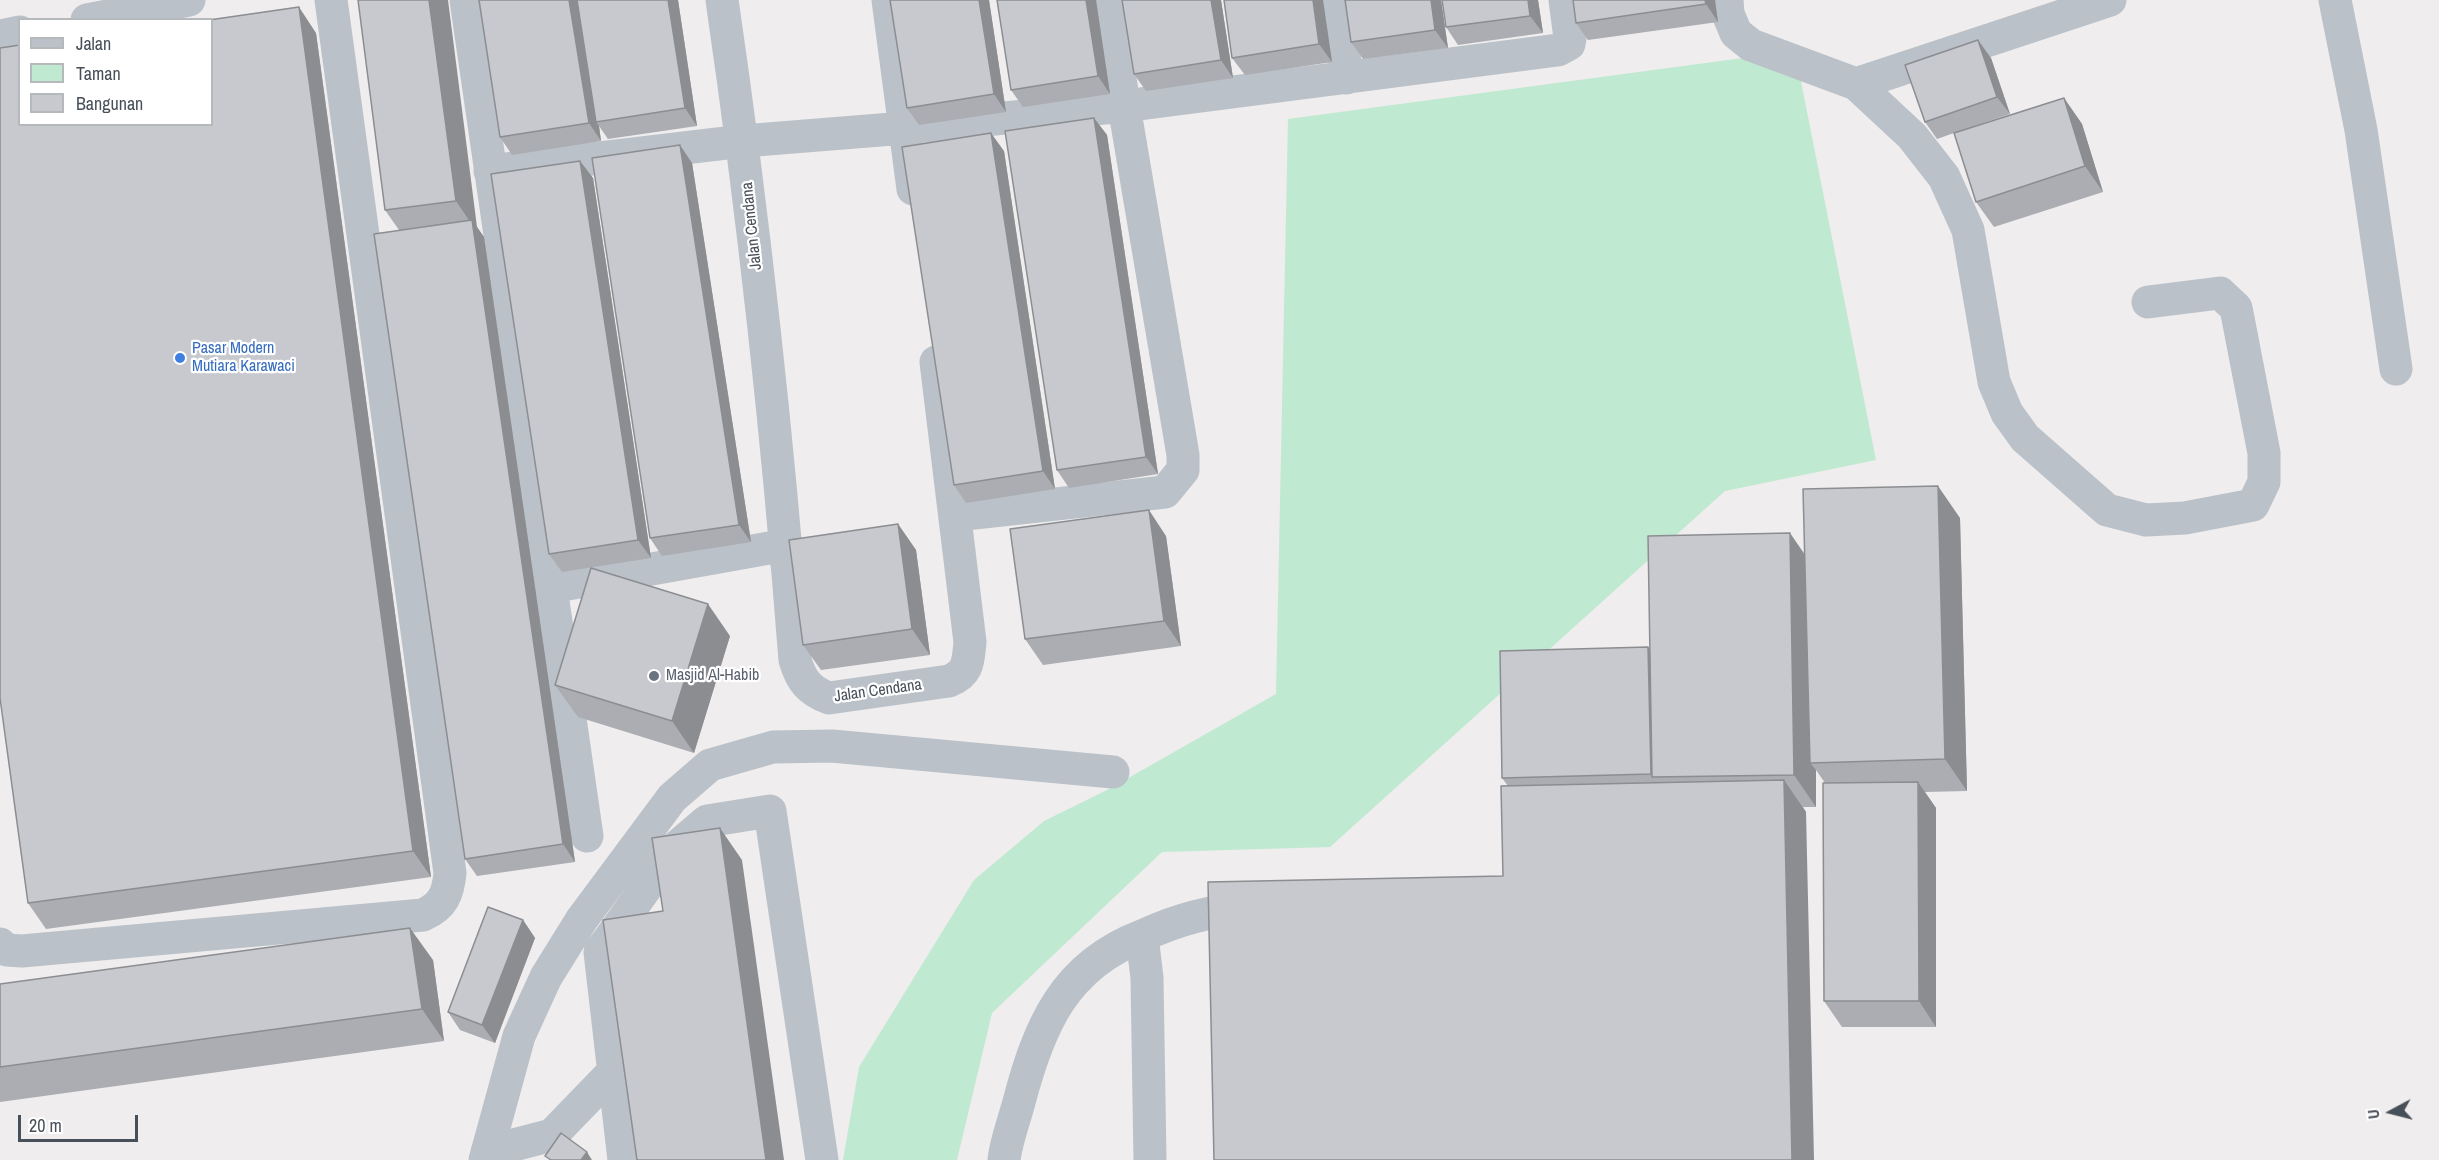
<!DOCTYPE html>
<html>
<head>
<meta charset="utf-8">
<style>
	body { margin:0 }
	#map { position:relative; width:2439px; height:1160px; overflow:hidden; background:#efeded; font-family:"Archivo Narrow",sans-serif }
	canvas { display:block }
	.legend { position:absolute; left:18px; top:18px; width:195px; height:108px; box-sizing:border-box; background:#fff; border:2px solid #b5b9bc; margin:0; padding:8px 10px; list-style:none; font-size:18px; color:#474f58 }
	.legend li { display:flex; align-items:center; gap:12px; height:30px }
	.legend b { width:30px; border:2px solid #b5b9bc }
	.north { position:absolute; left:2361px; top:1082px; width:60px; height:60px; -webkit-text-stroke:4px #fff; paint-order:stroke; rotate:263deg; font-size:16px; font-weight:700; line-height:24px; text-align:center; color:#474f58 }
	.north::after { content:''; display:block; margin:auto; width:21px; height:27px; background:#474f58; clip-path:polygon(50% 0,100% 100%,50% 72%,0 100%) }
	.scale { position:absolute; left:18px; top:1115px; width:120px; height:27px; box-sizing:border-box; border:3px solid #474f58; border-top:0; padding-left:8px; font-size:18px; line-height:21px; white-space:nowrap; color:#474f58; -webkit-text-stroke:4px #fff; paint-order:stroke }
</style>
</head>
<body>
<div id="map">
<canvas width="2439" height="1160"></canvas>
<ul class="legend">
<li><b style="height:8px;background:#bac1c8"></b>Jalan</li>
<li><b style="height:16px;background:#c0e9d1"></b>Taman</li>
<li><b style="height:16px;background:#c7c9cf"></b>Bangunan</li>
</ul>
<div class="north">U</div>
<div class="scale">20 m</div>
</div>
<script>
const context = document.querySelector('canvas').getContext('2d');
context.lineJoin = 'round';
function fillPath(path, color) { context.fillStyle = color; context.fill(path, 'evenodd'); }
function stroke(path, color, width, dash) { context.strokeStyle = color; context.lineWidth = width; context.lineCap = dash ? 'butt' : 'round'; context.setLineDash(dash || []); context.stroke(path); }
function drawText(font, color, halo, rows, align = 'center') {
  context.font = font + ' "Archivo Narrow",sans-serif'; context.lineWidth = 4.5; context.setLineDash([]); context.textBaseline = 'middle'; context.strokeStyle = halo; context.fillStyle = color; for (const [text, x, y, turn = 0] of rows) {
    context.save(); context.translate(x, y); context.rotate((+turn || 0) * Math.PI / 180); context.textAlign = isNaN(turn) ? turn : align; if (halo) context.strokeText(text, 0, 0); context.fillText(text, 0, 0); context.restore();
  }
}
const green = new Path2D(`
	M1795,51L1876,460L1725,491L1330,847L1162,852L992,1013L957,1160H843L859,1067L974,880L1044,821L1109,789L1276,694L1288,119Z`);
const minor = new Path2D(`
	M466,0L587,836
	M722,0C754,219 778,439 795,660C801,680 809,691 829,698L949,681C969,673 968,661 970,642L936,362
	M888,0L913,189
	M1337,0L1347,78
	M1727,0L1728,14L1736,33L1751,45L1856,84L1912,136L1944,177L1968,230L1994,382L2007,413L2025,438L2107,510L2146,520L2185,518L2253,505L2264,482V453L2236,308L2220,293L2148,302
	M2335,0L2361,130L2396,369
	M87,20L189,0
	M0,36L20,32
	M1856,84L2110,0
	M490,171L743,141L905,128L1124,106L1558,50L1569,44L1570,38L1565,0
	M956,515L1165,492L1183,470V455L1124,106L1109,0
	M551,587L786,545
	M0,944L7,950L22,951L423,915C443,906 448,894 450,873L331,0
	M487,1152L552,1135L614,1071
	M485,1160L519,1036L546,977L582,919L672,798L710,765L773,747L832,746L1113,772
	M624,1160L600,952L673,850L707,821L770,811L822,1160
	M1004,1160C1006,1141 1014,1121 1019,1102C1039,1026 1064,966 1142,936
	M1150,1160L1147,978L1142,936C1181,918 1211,911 1254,907`);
const wall = new Path2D(`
	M358,0L477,227L484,237L575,862L477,876L465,859L399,230L385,210Z
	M678,0L697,126L608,139L599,126L601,141L512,155L500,137Z
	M989,0L1006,112L919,125L907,108Z
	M997,0H1096L1110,94L1023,107L1011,90Z
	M1122,0H1221L1233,78L1146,91L1134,74Z
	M1224,0H1323L1332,62L1245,75L1232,58Z
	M1345,0H1441L1448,48L1363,59L1351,42Z
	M1442,0H1538L1543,33L1458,45L1446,27Z
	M1573,0H1715L1718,22L1588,40L1576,23Z
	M316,33L431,877L46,929L28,903Z
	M1991,58L2010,114L1963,130L2064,98L2082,124L2103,192L1994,227L1976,202L1954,133L1937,139L1925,122Z
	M1094,118L1107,135L1158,474L1069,488L1057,470Z
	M1004,151L1055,489L966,503L954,485Z
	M580,161L593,178L651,558L562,572L549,554Z
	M692,163L751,542L662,556L650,538Z
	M1960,518L1967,791L1925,792L1936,808V1027H1842L1824,1001L1825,783L1816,770V807H1803L1806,812L1503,876L1508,786L1502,778L1648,647L1650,650L1805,555Z
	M898,524L916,550L930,655L821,670L803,645Z
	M1166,536L1181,646L1043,665L1025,639Z
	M730,636L694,753L578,717L555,685Z
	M523,920L535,938L495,1043L460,1030L448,1012Z
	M433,960L444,1041L0,1102V984Z`);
const shadedWall = new Path2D(`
	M429,0H448L477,227L484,237L575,862L563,844L473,226L456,201Z
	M569,0H579L596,122L599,126L601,141L589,123Z
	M668,0H678L697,126L685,108Z
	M979,0H989L1006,112L994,94Z
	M1086,0H1096L1110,94L1098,76Z
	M1211,0H1221L1233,78L1221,60Z
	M1313,0H1323L1332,62L1319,44Z
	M1431,0H1441L1448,48L1435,30Z
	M1528,0H1538L1543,33L1530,16Z
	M1705,0H1715L1718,22L1706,4Z
	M299,7L316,33L431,877L413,851Z
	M1978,40L1991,58L2010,114L1997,97Z
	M2064,98L2082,124L2103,192L2085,166Z
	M1094,118L1107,135L1158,474L1146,457Z
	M991,133L1004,151L1055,489L1043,471Z
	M680,145L692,163L751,542L739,525Z
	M580,161L593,178L651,558L638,540Z
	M1938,486L1960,518L1967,791L1945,759Z
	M1149,510L1166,536L1181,646L1164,621Z
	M898,524L916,550L930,655L912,629Z
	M1790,533L1812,565L1810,763L1816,770V807L1794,775Z
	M708,604L730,636L694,753L672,721Z
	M1648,647L1665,672L1653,777L1651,774Z
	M1784,780L1806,812L1814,1160H1792Z
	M1918,782L1936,808V1027L1919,1001Z
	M720,828L742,860L784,1160H766Z
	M523,920L535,938L495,1043L482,1025Z
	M410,928L433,960L444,1041L422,1009Z
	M587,1152L592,1160H581Z`);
const building = new Path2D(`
	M358,0H429L456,201L385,210Z
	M479,0H569L589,123L500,137Z
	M577,0H668L685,108L596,122Z
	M890,0H979L994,94L907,108Z
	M997,0H1086L1098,76L1011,90Z
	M1122,0H1211L1221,60L1134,74Z
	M1224,0H1313L1319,44L1232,58Z
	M1345,0H1431L1435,30L1351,42Z
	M1442,0H1528L1530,16L1446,27Z
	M1573,0H1705L1706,4L1576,23Z
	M299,7L413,851L28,903L0,698V48L20,45V124H212V20H209Z
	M1978,40L1997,97L1925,122L1905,65Z
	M2064,98L2085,166L1976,202L1954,133Z
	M1094,118L1146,457L1057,470L1005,131Z
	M991,133L1043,471L954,485L902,147Z
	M680,145L739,525L650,538L592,158Z
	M580,161L638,540L549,554L491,174Z
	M472,220L563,844L465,859L374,234Z
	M1938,486L1945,759L1810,763L1803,489Z
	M1149,510L1164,621L1025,639L1010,529Z
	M898,524L912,629L803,645L789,540Z
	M1790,533L1794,775L1652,777L1648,536Z
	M591,568L708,604L672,721L555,685Z
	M1648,647L1651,774L1502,778L1500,651Z
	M1784,780L1792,1160H1214L1208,882L1503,876L1501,786Z
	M1918,782L1919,1001H1824L1823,783Z
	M720,828L766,1160H637L603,920L663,911L652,838Z
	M488,907L523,920L482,1025L448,1012Z
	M410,928L422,1009L0,1067V984Z
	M561,1133L587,1152L581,1160H551L545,1156Z`);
const markers = [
	[180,358,6,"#3f7fe0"],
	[654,676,6,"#6b7280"]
];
const streetNames = [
	["Jalan Cendana",752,226,-96],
	["Jalan Cendana",878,691,-8]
];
const shopNames = [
	["Pasar Modern",192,349],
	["Mutiara Karawaci",192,367]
];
const worshipNames = [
	["Masjid Al-Habib",666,676]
];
fillPath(green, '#c0e9d1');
stroke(minor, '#bac1c8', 33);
fillPath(wall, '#abadb2');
fillPath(shadedWall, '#8b8d91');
fillPath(building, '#c7c9cf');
stroke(building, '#8b8d91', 1.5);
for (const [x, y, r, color] of markers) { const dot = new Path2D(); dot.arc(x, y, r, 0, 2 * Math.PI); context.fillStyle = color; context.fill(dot); stroke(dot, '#fff', 2); }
drawText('16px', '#474f58', '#fff', streetNames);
drawText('16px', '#366cbe', '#fff', shopNames, 'left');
drawText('16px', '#5b616d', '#fff', worshipNames, 'left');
</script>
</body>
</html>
